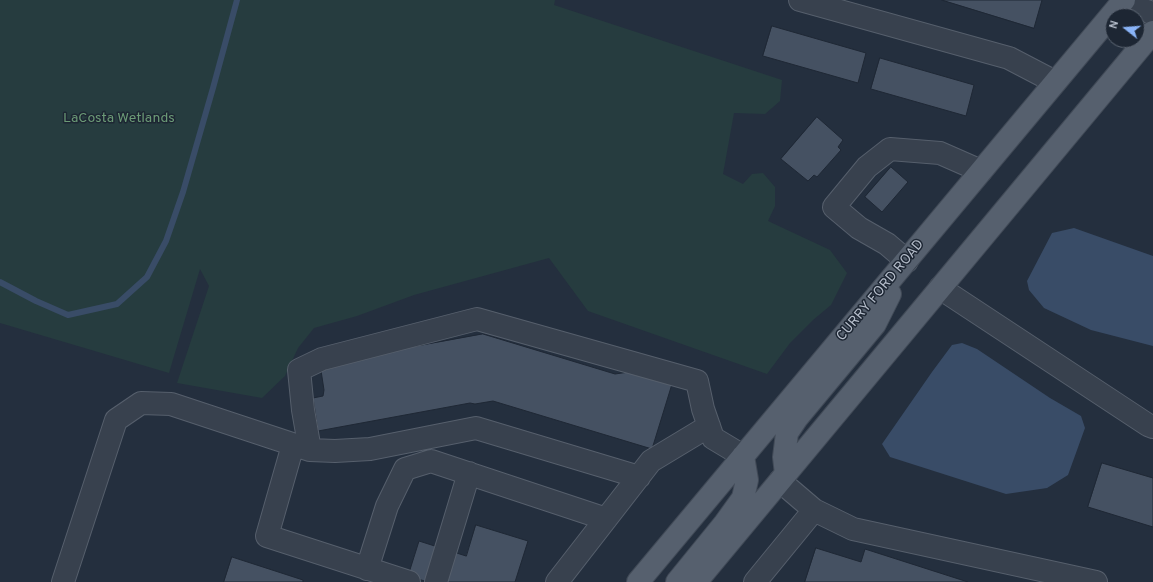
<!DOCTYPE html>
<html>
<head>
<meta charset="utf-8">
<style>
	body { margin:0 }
	#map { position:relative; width:1153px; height:582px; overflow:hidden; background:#242f3e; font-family:Overpass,sans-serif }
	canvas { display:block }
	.north { position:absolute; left:1105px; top:8px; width:40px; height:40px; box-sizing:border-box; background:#1d2633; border:1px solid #59626f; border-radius:50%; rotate:287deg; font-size:11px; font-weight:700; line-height:16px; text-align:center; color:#b4bcc9 }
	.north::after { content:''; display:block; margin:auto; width:14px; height:18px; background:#8ab4f8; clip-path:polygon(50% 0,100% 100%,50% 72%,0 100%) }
</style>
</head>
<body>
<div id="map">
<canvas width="1153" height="582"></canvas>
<div class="north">N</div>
</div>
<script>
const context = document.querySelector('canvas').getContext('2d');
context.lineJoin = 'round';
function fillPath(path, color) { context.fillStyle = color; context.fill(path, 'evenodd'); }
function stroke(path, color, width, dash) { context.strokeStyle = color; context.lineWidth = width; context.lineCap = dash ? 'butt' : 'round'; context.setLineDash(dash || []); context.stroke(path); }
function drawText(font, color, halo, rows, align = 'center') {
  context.font = font + ' Overpass,sans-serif'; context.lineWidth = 3; context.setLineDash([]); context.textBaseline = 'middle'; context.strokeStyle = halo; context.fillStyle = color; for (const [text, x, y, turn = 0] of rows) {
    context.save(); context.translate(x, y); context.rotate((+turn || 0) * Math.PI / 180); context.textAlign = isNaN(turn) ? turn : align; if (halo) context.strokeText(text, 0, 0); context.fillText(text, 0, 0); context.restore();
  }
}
const green = new Path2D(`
	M0,0H555L554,5L782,80L780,101L765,114L734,113L723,174L743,184L752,174L763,173L775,187V206L768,221L830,250L847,273L831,305L813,320L790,343L767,374L588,311L549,258L414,295L357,316L314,328L298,348L285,376L262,398L177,383L209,286L200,269L169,373L0,323Z`);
const water = new Path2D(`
	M1074,228L1153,256V346L1091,330L1044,308L1029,290L1027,281L1052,233Z
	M962,343L977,349L1050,398L1081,416L1085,428L1068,475L1047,488L1006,494L890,457L882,444L932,372L952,345Z`);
const stream = new Path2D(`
	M0,282L36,301L68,315L117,304L147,277L166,241L183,192L213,88L237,0`);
const building = new Path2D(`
	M942,0H1042L1034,28Z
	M772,26L866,53L858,83L763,56Z
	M880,58L974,85L966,116L871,89Z
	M817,117L843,140L838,147L841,150L817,177L814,175L808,181L781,159Z
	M891,167L908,182L882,212L865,197Z
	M483,334L615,374L629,372L672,384L652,449L493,401L475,404L470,403L318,431L313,398L323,396L324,390L320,364Z
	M1102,463L1153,478V527L1088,507Z
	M476,525L528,541L515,582H428L408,576L419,541L466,556Z
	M816,548L861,562L865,549L968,582H805Z
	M232,557L303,580V582H224Z`);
const minor = new Path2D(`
	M800,0L1009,58L1055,82
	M1122,3L1153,13
	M907,261L887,244L859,228L834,207L867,167L890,149L940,153L981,171
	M940,288L1148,425L1153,427
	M293,445L267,536L409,582
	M310,450L335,451L370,449L476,428L639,477
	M780,481L814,510L853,529L1096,582
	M367,569L387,506L405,469L431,461L606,519
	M63,582L116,420L141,403L171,404L310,450L303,410L299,370L322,359L477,319L697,381L703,409L713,438L743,456
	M436,582L469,473
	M557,582L651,461L709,426
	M755,582L814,510`);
const major = new Path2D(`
	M786,474L784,457L787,433L797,418L875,324L890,294
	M638,582L1124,0
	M677,582L725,523L743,498L747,480L743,456
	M696,582L1153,32`);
const parkNames = [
	["LaCosta Wetlands",119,119]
];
const streetNames = [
	["CURRY FORD ROAD",881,291,-50]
];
fillPath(green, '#263c3f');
fillPath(water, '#394c67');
stroke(stream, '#394c67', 6);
fillPath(building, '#455162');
stroke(building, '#1f2835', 1);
stroke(minor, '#565f6c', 24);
stroke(major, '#414a57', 24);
stroke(minor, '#38414e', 22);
stroke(major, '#56606e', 22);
drawText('14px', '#6b9a76', '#1d2633', parkNames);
drawText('14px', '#b4bcc9', '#1d2633', streetNames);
</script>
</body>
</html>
